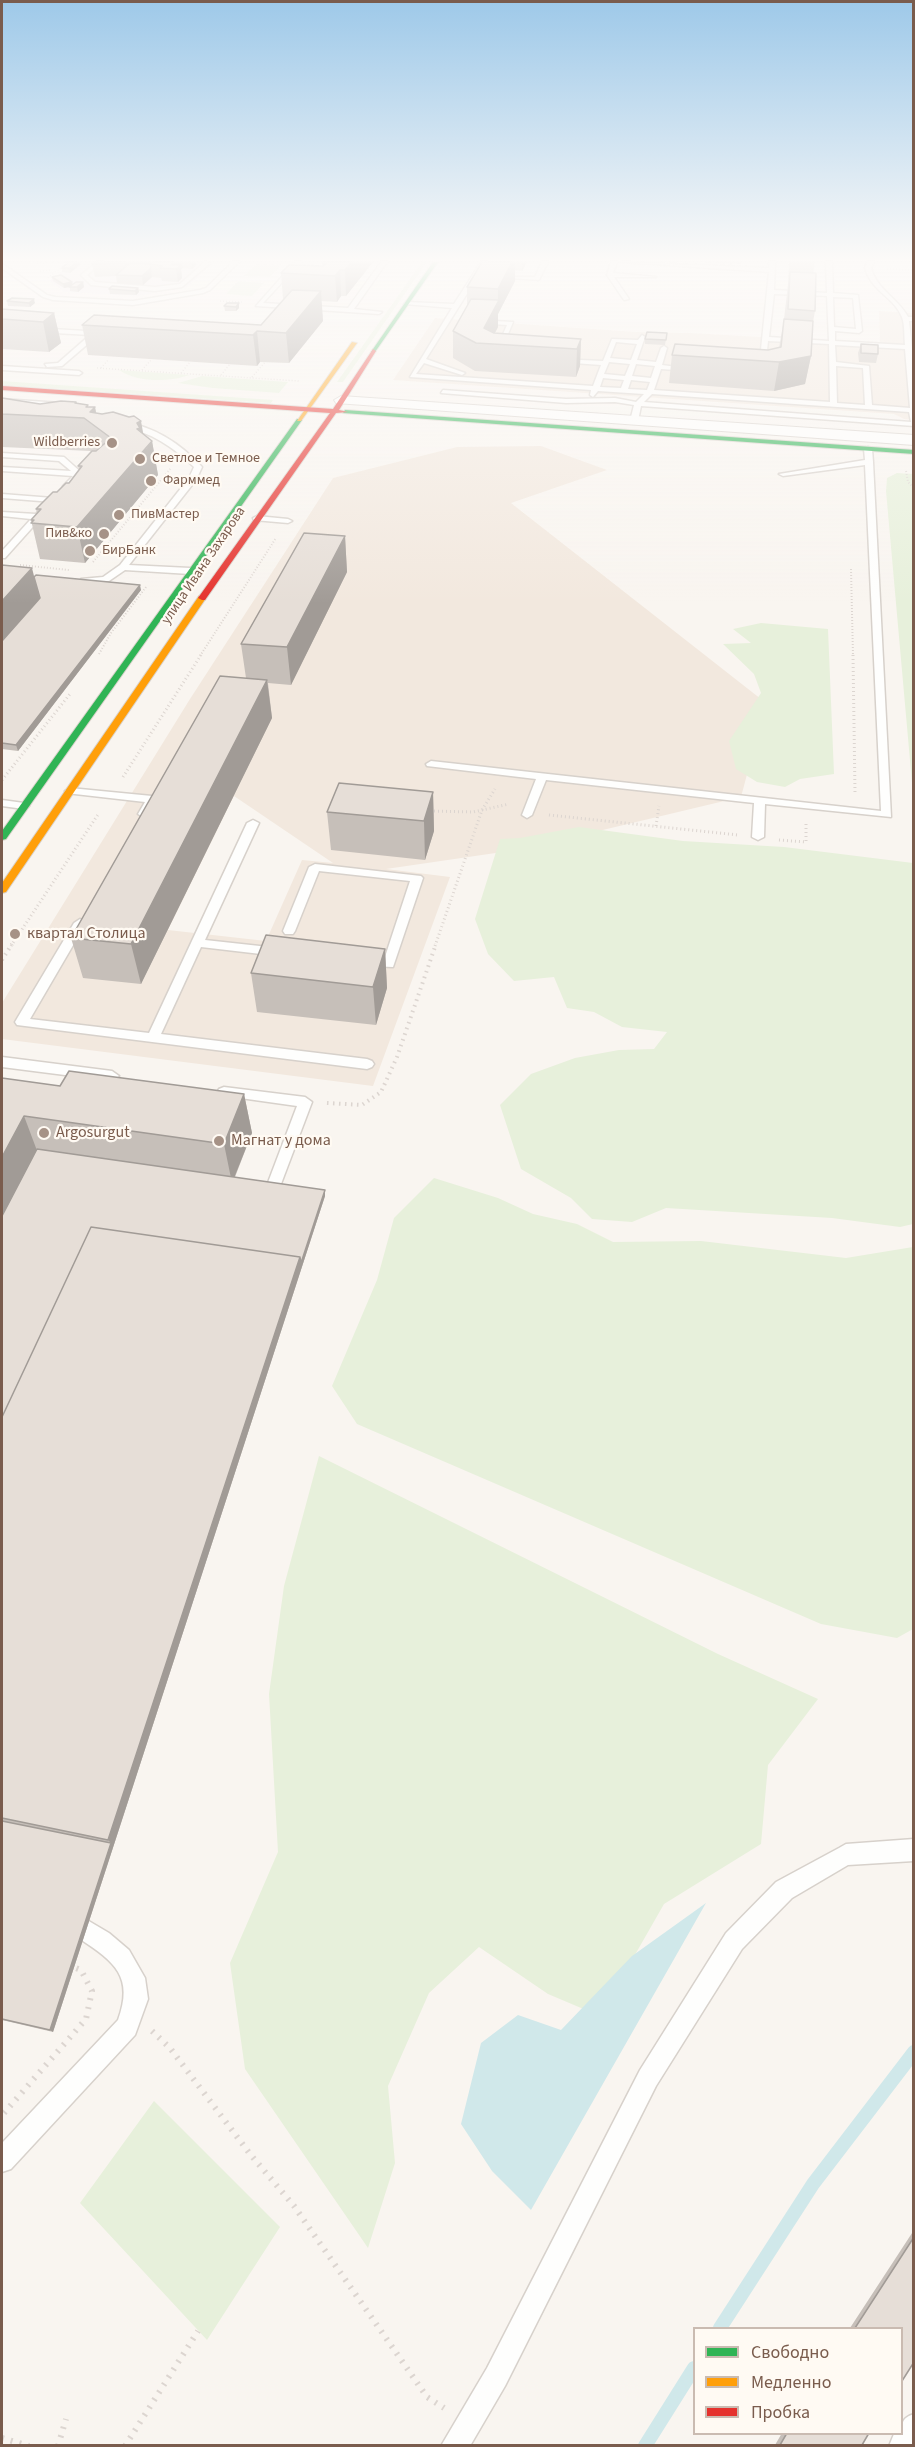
<!DOCTYPE html>
<html>
<head>
<meta charset="utf-8">
<style>
	body { margin:0 }
	#map { position:relative; width:915px; height:2447px; overflow:hidden; background:#f9f5f0; font-family:"Source Sans 3",sans-serif }
	canvas { display:block }
	.frame { position:absolute; inset:0; border:3px solid #7a5c4d; pointer-events:none }
	.legend { position:absolute; left:693px; top:2327px; width:210px; height:108px; box-sizing:border-box; background:#fffaf3; border:2px solid #cabbb1; margin:0; padding:8px 10px; list-style:none; font-size:18px; color:#7a5c4d }
	.legend li { display:flex; align-items:center; gap:12px; height:30px }
	.legend b { width:30px; border:2px solid #cabbb1 }
</style>
</head>
<body>
<div id="map">
<canvas width="915" height="2447"></canvas>
<div class="frame"></div>
<ul class="legend">
<li><b style="height:8px;background:#30b455"></b>Свободно</li>
<li><b style="height:8px;background:#ff9f0a"></b>Медленно</li>
<li><b style="height:8px;background:#e5322d"></b>Пробка</li>
</ul>
</div>
<script>
const context = document.querySelector('canvas').getContext('2d');
context.lineJoin = 'round';
function fillPath(path, color) { context.fillStyle = color; context.fill(path, 'evenodd'); }
function stroke(path, color, width, dash) { context.strokeStyle = color; context.lineWidth = width; context.lineCap = dash ? 'butt' : 'round'; context.setLineDash(dash || []); context.stroke(path); }
function drawText(font, color, halo, rows, align = 'center') {
  context.font = font + ' "Source Sans 3",sans-serif'; context.lineWidth = 4.5; context.setLineDash([]); context.textBaseline = 'middle'; context.strokeStyle = halo; context.fillStyle = color; for (const [text, x, y, turn = 0] of rows) {
    context.save(); context.translate(x, y); context.rotate((+turn || 0) * Math.PI / 180); context.textAlign = isNaN(turn) ? turn : align; if (halo) context.strokeText(text, 0, 0); context.fillText(text, 0, 0); context.restore();
  }
}
const residential = new Path2D(`
	M879,311L913,313V420L904,419L894,414L393,380L435,318L637,332L692,333L880,344Z
	M541,446L607,470L511,503L766,703L741,797L523,849L386,869L450,877L373,1086L2,1039V1003L190,699L333,478L457,447ZM234,796L333,863L302,860L266,941L168,930Z`);
const education = new Path2D(`
	M81,262H214L187,287L138,296L64,292L50,281L73,263Z`);
const green = new Path2D(`
	M422,262H427L343,382H337Z
	M256,264L281,265L270,277L244,276Z
	M238,281L264,283L252,296L226,294Z
	M119,370L190,375C170,382 137,383 119,370Z
	M202,376L288,382L279,393L212,388L178,383Z
	M2,381L273,400L271,403L2,385Z
	M897,473L913,474V794L886,491L887,478Z
	M761,623L828,629L834,774L800,779L785,787L757,782L736,769L729,741L761,693L754,674L723,644L751,643L733,629Z
	M579,827L683,841L784,847L913,863V1224L900,1227L832,1218L666,1208L632,1222L592,1219L571,1198L521,1169L500,1105L531,1074L575,1058L619,1050L654,1049L667,1032L622,1027L594,1012L567,1008L554,977L514,981L488,954L475,919L500,839L520,838Z
	M434,1178L498,1198L533,1214L577,1224L613,1242L701,1241L846,1258L913,1247V1629L897,1638L821,1624L357,1424L332,1386L377,1280L394,1218Z
	M319,1456L718,1654L818,1699L768,1765L761,1844L664,1904L600,2016L548,1994L479,1947L429,1993L388,2086L395,2163L368,2248L245,2069L230,1963L278,1852L269,1694L284,1586Z
	M154,2101L280,2227L207,2340L80,2203Z`);
const water = new Path2D(`
	M706,1903L531,2210L492,2171L461,2124L481,2043L518,2015L561,2030L632,1956Z`);
const stream = new Path2D(`
	M720,2328L813,2184L914,2052
	M645,2446L694,2368`);
const pathFar4 = new Path2D(`
	M31,263L69,262
	M887,269L914,270
	M40,271L51,270
	M48,278L68,262
	M220,301L243,302
	M97,368L299,381
	M101,368L109,359
	M142,370L152,359
	M181,373L190,362
	M221,375L230,364
	M252,377L265,362`);
const pathFar3 = new Path2D(`
	M906,471L908,482L914,488
	M93,562L171,468
	M20,565L69,570
	M851,569L853,656
	M99,654L111,633L146,587
	M200,656L276,538`);
const pathFar2 = new Path2D(`
	M853,655L855,793
	M123,777L201,655
	M2,780L70,694
	M430,811L473,812L509,804
	M549,815L738,835
	M656,826L659,806
	M779,840L806,842V823
	M11,946L99,813
	M435,946L482,810L495,789`);
const pathFar1 = new Path2D(`
	M2,960L12,944
	M327,1103L362,1105L381,1092L397,1057L436,944`);
const path = new Path2D(`
	M152,2031L170,2048L250,2154L294,2206L427,2397L444,2408
	M4,2113L86,2019L92,1991L81,1970L71,1966
	M2,2438L29,2446
	M58,2446L66,2419
	M125,2446L198,2331`);
const lane = new Path2D(`
	M97,262H103L87,275L95,282L155,287L180,284L205,262L210,263L182,287L155,291L91,285L81,275Z
	M233,262H239L210,290L203,293L133,305L53,300L43,297L2,268V264L4,265L47,295L55,297L133,301L200,290L206,288Z
	M295,262H301L263,303L348,308L381,262H387L354,309L382,312L379,314L256,306Z
	M481,262H487L426,359L465,373L462,375L424,363L416,374L593,386L601,365L560,362L558,359L603,361L612,339L638,340L642,335L645,337L637,360L656,362L661,348L664,346L667,348L662,365L692,369L689,371L661,369L654,390L830,402L829,344L768,341L765,369L762,371L759,369L769,272L622,262L769,268V262H775L774,290L827,293L826,262H832L833,293L858,295L862,331L859,333L835,331V341L905,345C904,336 905,325 902,317C894,297 872,292 865,268L868,262H874L871,268C877,290 898,298 908,317H914V321H909L914,367V426L641,406L638,421L634,423L630,421L634,405L615,402L566,403L441,393L443,390L566,399L615,398L636,402L644,394L598,391L593,397L590,395L591,390L410,377L452,308L404,304L407,302L454,304ZM774,294L827,296L829,341L769,337ZM833,297L853,298L856,329L834,327ZM616,342L637,344L631,360L610,358ZM835,345L905,349L910,408L872,405L869,366L836,362ZM609,362L630,364L625,376L604,374ZM636,364L655,366L651,378L632,376ZM836,366L863,368L865,405L837,403ZM603,378L624,380L621,388L600,387ZM631,380L650,382L647,390L628,389ZM652,394L909,412L911,422L644,402Z
	M542,262H548L539,280L493,277H535Z
	M611,262H617L613,273L656,277H614L629,299L624,300L607,275Z
	M476,320L513,322L501,351L496,350L507,325L478,323Z
	M2,326L103,332L106,334L97,336L62,366L47,367L45,364L58,363L90,335L2,330Z
	M2,366L79,371L82,373L79,375L2,370Z
	M2,399L61,403L64,405L61,407L2,403Z
	M124,422C155,427 181,444 202,467L196,480L129,565L190,568L194,571L190,574L125,570L109,581L81,583V579L103,577L120,565L189,478L194,467C173,447 151,432 121,426Z
	M868,447L872,449L873,462L891,817L765,804L764,837L758,840L752,837L754,803L546,780L532,815L527,818L522,815L536,779L427,766L426,764L431,761L881,811L865,465L783,476L779,474L865,460L864,449Z
	M2,453L64,457L83,474L67,488L63,486L73,476L2,471V467L71,471L59,461L2,457Z
	M2,494L53,498L57,500L53,502L2,498Z
	M41,508L48,510L5,558H2V551L31,519L2,516V512L36,514Z
	M257,516L288,519L292,521L288,523L254,520L253,518Z
	M70,788L152,796L157,799L147,816L143,817L138,814L145,802L66,793L65,791Z
	M2,800L24,803L29,806L24,809L2,806Z
	M253,820L259,823L205,940L278,948L284,952L278,956L201,947L161,1034L367,1059L372,1061L374,1064L372,1067L367,1069L17,1025L15,1022L74,923L80,919L86,923L30,1019L149,1033L247,823Z
	M315,864L421,876L423,878L393,967L368,966L362,962L368,958L384,960L410,881L319,871L295,931L293,934H285L283,931L309,867Z
	M2,1057L112,1071L119,1076L112,1081L2,1067Z
	M224,1087L305,1097L312,1102L273,1205H263L261,1201L297,1106L219,1095L217,1092L219,1089Z
	M914,1839V1861L848,1865L792,1898L742,1949L656,2086L505,2386L470,2446H441L487,2368L640,2070L726,1933L776,1882L839,1848L846,1844Z
	M70,1910L109,1933L129,1950L145,1978L148,1999L135,2035L11,2169L2,2172V2143L118,2020C134,1977 115,1962 80,1939C71,1934 63,1931 59,1921L62,1913Z
	M914,2414V2446H889L894,2434H902C902,2422 902,2418 914,2414Z`);
const street = new Path2D(`
	M341,396L914,435V445L336,403L334,400Z`);
const fast = new Path2D(`
	M433,262H438L375,352H371Z
	M345,410L914,450V454L343,413Z
	M297,419L302,420L6,839L2,840V831Z`);
const slow = new Path2D(`
	M352,342L357,343L301,421H297Z
	M199,596L206,598L6,892L2,893V883Z`);
const jam = new Path2D(`
	M373,349L376,351L339,410L348,412L336,413L205,600H202L198,598L330,413L2,390V386L333,409Z`);
const wall = new Path2D(`
	M69,262H79L80,265L70,273L62,272V268Z
	M95,262H196V265L192,269L183,268L181,269L182,278L178,282L162,281L161,278L152,277L143,285L117,283L116,276L95,277L92,264Z
	M373,262L346,296H341L337,302L321,301L323,321L289,363L260,362L257,366L88,355L82,325H261L284,299H283L281,273L322,266V263Z
	M482,262H527L522,271L515,270V281L498,314V327L495,333L581,339L580,366L576,377L475,371L453,358V331L467,306V287Z
	M699,262H741V264Z
	M789,262H815L813,273L815,311L813,322L811,356L805,384L774,391L669,383L672,355L768,350L779,348L784,319L788,284Z
	M52,277L73,284L83,282L84,287L78,292L70,291V287L64,288L53,281Z
	M138,288L139,292L136,295L110,294L109,289Z
	M7,301L35,303L30,307L8,306Z
	M227,303L239,308L236,311H225L224,306Z
	M2,309L54,313L61,343L49,352L2,349Z
	M667,333L665,345L645,344V339Z
	M861,344L878,354L876,363L859,362L858,353Z
	M2,398L40,404L76,402L77,403L88,405V407H95L96,413L143,434L152,441L158,475L85,563L40,559L31,520L37,513L36,509L69,483L79,470L78,466L91,451L2,447Z
	M345,536L347,572L291,685L268,683L272,718L141,984L83,978L71,938L246,678L241,644Z
	M2,565L34,577L141,590L18,751L2,749Z
	M433,792L434,831L425,860L331,850L327,812Z
	M385,949L387,988L376,1025L257,1012L251,973Z
	M2,1078L60,1086L244,1094L252,1133L235,1177L325,1196L53,2032L2,2020Z
	M914,2230V2362L902,2328H850Z
	M782,2433H869L862,2445H775Z`);
const shadedWall = new Path2D(`
	M77,262H79L80,265L70,273L69,268Z
	M126,262H130L131,272L127,276L125,263Z
	M174,262H182L183,268L181,269L182,278L178,282L176,269L171,265Z
	M191,262H196V265L192,269Z
	M352,262H373L346,296L345,270Z
	M512,262H515V281L498,314V327L489,344L484,328L498,302V289Z
	M522,262H527L522,271Z
	M151,268L152,277L143,285L142,276Z
	M340,270L341,296L337,302L335,276Z
	M72,282L73,286L64,288L63,284Z
	M83,282L84,287L78,292L77,287Z
	M138,288L139,292L136,295L135,291Z
	M321,291L323,321L289,363L286,333Z
	M34,299L35,303L30,307L29,303Z
	M239,303V308L236,311V307Z
	M54,313L61,343L49,352L43,322Z
	M257,331L260,362L257,366L253,335Z
	M581,339L580,366L576,377L577,349Z
	M811,356L805,384L774,391L779,362Z
	M95,407L99,429L90,412Z
	M141,421L146,449L152,441L158,475L85,563L77,527L137,423Z
	M345,536L347,572L291,685L287,647Z
	M32,568L41,604L2,649V601Z
	M140,585L141,590L18,751L16,745Z
	M267,680L272,718L141,984L131,944Z
	M433,792L434,831L425,860L424,821Z
	M385,949L387,988L376,1025L373,987Z
	M244,1094L252,1133L232,1183L224,1144Z
	M24,1116L39,1156L2,1227V1157Z
	M325,1190V1196L53,2032L50,2030L111,1843L108,1840L300,1257Z`);
const building = new Path2D(`
	M69,262H77L69,268H62Z
	M95,262H126L125,263L92,264Z
	M153,262H174L171,265H181L176,269L160,268L162,266L150,264Z
	M323,262H352L345,270H340L335,276L281,273L289,265L323,266L326,263H322Z
	M482,262H512L498,289L467,287Z
	M130,263L150,264L151,268L142,276L116,275Z
	M790,272L816,273L815,311L788,309Z
	M61,275L72,282L63,284L52,277Z
	M76,282H83L77,287H69Z
	M112,286L138,288L135,291L109,289Z
	M292,290L321,291L286,333L257,331L253,335L82,325L94,315L261,325Z
	M12,298L34,299L29,303L7,301Z
	M471,299L499,300L484,328L494,333L581,339L577,349L476,343L453,331Z
	M227,303H239L236,307L224,306Z
	M2,309L54,313L43,322L2,319Z
	M784,319L813,321L811,356L779,362L672,355L675,344L768,350L781,347Z
	M647,332L667,333L666,340L645,339Z
	M861,344L878,345V354L861,353Z
	M2,398L40,404L61,401L76,402L75,403L88,405L86,407H95L90,412L102,414L113,412L129,417L134,416L141,421L137,423L140,428L137,429L152,441L77,527L31,523L34,520H31L41,509H36L53,492H57L66,483H69L82,466H78L92,451H96L111,438L84,418L2,414Z
	M304,533L345,536L287,647L241,644Z
	M2,565L32,568L2,601Z
	M36,575L140,585L16,745L2,743V641L40,598L34,577Z
	M220,676L267,680L131,944L71,938Z
	M339,783L433,792L424,821L327,812Z
	M266,935L385,949L373,987L251,973Z
	M69,1071L244,1094L224,1144L24,1116L2,1157V1078L60,1086Z
	M37,1149L325,1190L301,1263L300,1257L91,1227L2,1417V1216Z
	M91,1227L300,1257L108,1840L2,1818V1417Z
	M2,1821L111,1843L50,2030L2,2019Z
	M914,2237V2362L902,2381V2328H855Z
	M787,2433H869L862,2445H780Z`);
const markers = [
	[112,443,6,"#a69286"],
	[140,459,6,"#a69286"],
	[151,481,6,"#a69286"],
	[119,515,6,"#a69286"],
	[104,534,6,"#a69286"],
	[90,551,6,"#a69286"],
	[15,934,6,"#a69286"],
	[44,1133,6,"#a69286"],
	[219,1141,6,"#a69286"]
];
const farPoinames = [
	["Wildberries",100,443,"right"],
	["Светлое и Темное",152,459],
	["Фарммед",163,481],
	["ПивМастер",131,515],
	["Пив&ко",92,534,"right"],
	["БирБанк",102,551]
];
const farStreetnames = [
	["улица Ивана Захарова",204,566,-56]
];
const poiNames = [
	["квартал Столица",27,934],
	["Argosurgut",56,1133],
	["Магнат у дома",231,1141]
];
fillPath(residential, '#f2e8de');
fillPath(education, '#f6eef6');
fillPath(green, '#e7f0db');
fillPath(water, '#d0e8ea');
stroke(stream, '#d0e8ea', 14);
stroke(lane, '#d7d1cb', 3);
stroke(street, '#d7d1cb', 2);
stroke(fast, '#d9d2cb', 2);
stroke(slow, '#d9d2cb', 2);
stroke(jam, '#d9d2cb', 2);
stroke(pathFar4, '#dcd5d0', 1.5, [1, 2]);
stroke(pathFar3, '#dcd5d0', 2, [1, 2]);
stroke(pathFar2, '#dcd5d0', 3, [1, 3]);
stroke(pathFar1, '#dcd5d0', 4, [1.5, 4.5]);
stroke(path, '#dcd5d0', 6, [2, 7]);
fillPath(lane, '#fefefd');
fillPath(street, '#fefefd');
fillPath(fast, '#30b455');
fillPath(slow, '#ff9f0a');
fillPath(jam, '#e5322d');
fillPath(wall, '#c6bfb9');
fillPath(shadedWall, '#a19b96');
fillPath(building, '#e6ded7');
stroke(building, '#a19b96', 1.5);
const sky = context.createLinearGradient(0, 0, 0, 604);
sky.addColorStop(0, '#9ec9e9');
sky.addColorStop(0.43, '#fcfaf8');
sky.addColorStop(1, '#fcfaf800');
context.fillStyle = sky;
context.fillRect(0, 0, 915, 604);
for (const [x, y, r, color] of markers) { const dot = new Path2D(); dot.arc(x, y, r, 0, 2 * Math.PI); context.fillStyle = color; context.fill(dot); stroke(dot, '#fffaf3', 2); }
drawText('14px', '#7a5c4d', '#fffaf3', farPoinames, 'left');
drawText('14px', '#7a5c4d', '#fffaf3', farStreetnames);
drawText('16px', '#7a5c4d', '#fffaf3', poiNames, 'left');
</script>
</body>
</html>
